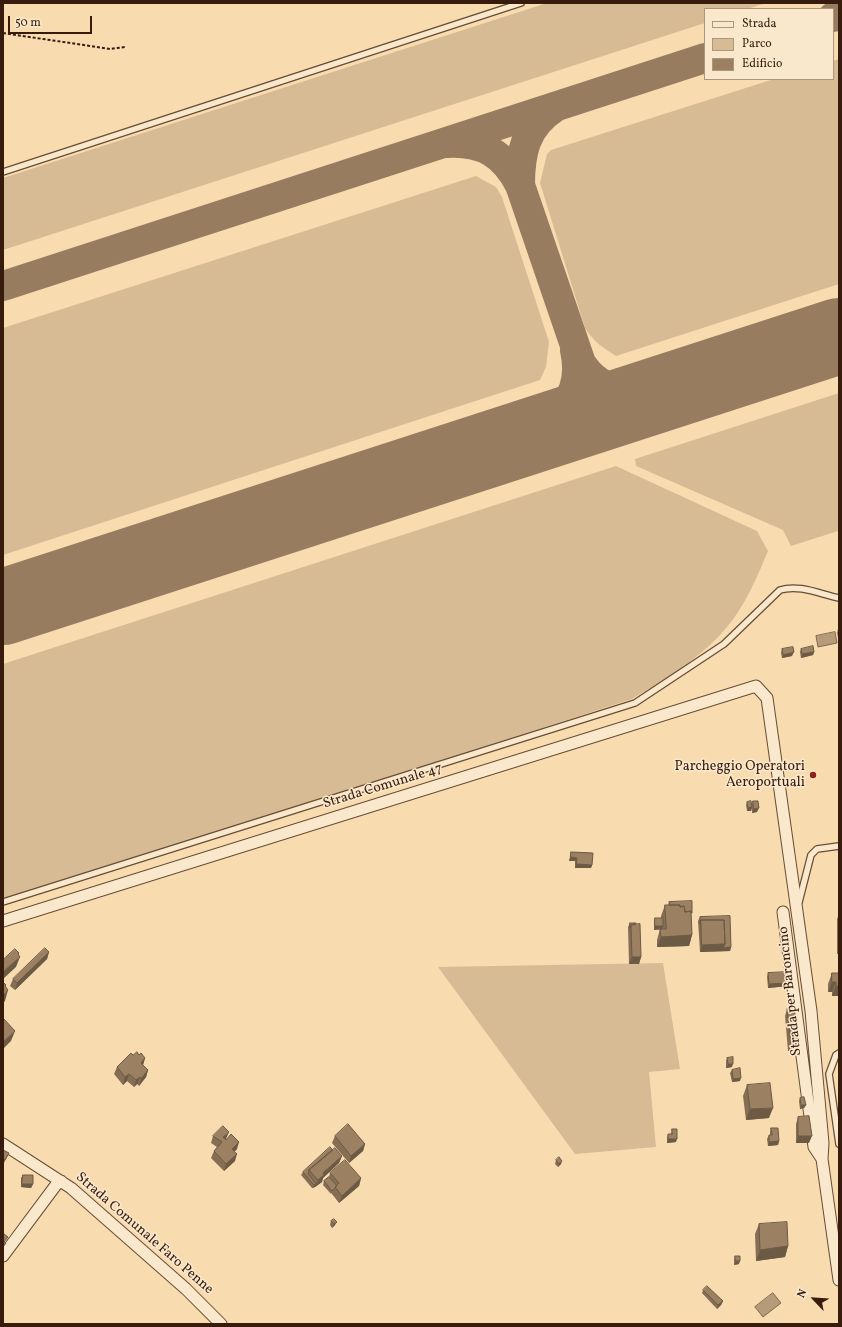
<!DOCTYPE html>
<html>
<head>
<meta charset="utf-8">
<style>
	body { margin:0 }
	#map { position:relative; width:842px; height:1327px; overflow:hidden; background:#f8dcb0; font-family:Vollkorn,serif }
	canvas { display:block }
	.frame { position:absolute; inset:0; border:4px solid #371c0e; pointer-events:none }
	.legend { position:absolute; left:704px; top:8px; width:130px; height:72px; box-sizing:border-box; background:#fae8cc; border:1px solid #ac9680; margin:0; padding:5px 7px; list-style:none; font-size:12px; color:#371c0e }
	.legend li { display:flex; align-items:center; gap:8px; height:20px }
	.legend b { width:20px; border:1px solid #ac9680 }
	.north { position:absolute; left:794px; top:1279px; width:40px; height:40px; -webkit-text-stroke:3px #fae8cc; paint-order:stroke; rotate:295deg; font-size:11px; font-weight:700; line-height:16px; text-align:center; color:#371c0e }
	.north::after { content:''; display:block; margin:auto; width:14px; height:18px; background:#371c0e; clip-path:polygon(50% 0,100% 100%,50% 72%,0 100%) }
	.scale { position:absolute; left:8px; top:16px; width:84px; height:18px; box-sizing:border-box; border:2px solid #371c0e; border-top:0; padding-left:5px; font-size:12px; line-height:14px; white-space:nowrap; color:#371c0e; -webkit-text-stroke:3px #fae8cc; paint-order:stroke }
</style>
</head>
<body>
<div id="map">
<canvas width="842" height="1327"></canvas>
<div class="frame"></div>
<ul class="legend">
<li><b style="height:5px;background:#fae8cc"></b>Strada</li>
<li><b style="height:11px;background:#d7bb94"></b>Parco</li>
<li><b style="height:11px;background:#9b8062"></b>Edificio</li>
</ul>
<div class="north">N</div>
<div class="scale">50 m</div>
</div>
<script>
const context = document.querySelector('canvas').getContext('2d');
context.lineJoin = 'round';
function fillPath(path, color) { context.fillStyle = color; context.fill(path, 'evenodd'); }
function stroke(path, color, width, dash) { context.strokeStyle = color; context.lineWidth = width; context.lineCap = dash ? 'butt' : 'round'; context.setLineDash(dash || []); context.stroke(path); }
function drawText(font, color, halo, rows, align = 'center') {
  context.font = font + ' Vollkorn,serif'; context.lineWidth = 3; context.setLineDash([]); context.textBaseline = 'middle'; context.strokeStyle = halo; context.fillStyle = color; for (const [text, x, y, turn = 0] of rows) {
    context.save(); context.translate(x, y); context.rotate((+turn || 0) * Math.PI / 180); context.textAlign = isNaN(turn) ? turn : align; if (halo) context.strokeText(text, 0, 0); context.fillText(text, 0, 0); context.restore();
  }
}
const green = new Path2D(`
	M547,3H766L747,9H705V23L3,250V178Z
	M839,59V284L616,356C603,348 593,341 585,328L540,183L547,154L551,150L774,79H833V61Z
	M476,176L496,187L502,197L549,342L546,367L540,380L3,555V328Z
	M839,393L838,531L791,546L783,530L636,466L635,459Z
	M616,466L757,531L768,551C758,575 747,601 731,622C706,655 667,678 632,699L3,901V664Z
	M663,963L680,1069L649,1072L656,1147L575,1154L438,967Z`);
const water = new Path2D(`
	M835,632L837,643L818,647L816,636Z
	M773,1293L781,1303L763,1317L755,1307Z`);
const taxiway = new Path2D(`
	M833,17L839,15
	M554,108C525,127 520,153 520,185L581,363C604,400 641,393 678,388
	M447,143C483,141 504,154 520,185
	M3,286L705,58
	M507,444C548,421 587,406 575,350`);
const runway = new Path2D(`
	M3,607L839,336`);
const path = new Path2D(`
	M3,33L110,49L125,47`);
const lane = new Path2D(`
	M3,172L521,3
	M3,902L635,703L724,644L780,590C799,584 820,594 839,598
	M799,902L811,855L817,849L839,846
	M839,1053L836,1055L829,1074L839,1144`);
const street = new Path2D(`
	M783,912L814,1147L822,1159
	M3,921L756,686L767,698L811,1011L823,1143L822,1159L839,1280
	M3,1144L71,1188L186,1289L221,1324
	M3,1256L56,1185L61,1181`);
const wall = new Path2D(`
	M838,629H839V638H838L837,633Z
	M782,649L792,656L782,658L781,653Z
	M801,649L814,652L813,655L801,658L800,652Z
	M753,801L757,812L752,813V808L751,811H747L746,805L747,802L752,804Z
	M571,852L592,865L591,868H575V861H569L570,856Z
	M669,902L691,916L692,935L689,946L657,947V940L660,929H662L654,930V921L655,918H661V916L665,905H668Z
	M839,914V954H837V919Z
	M700,917L731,947L730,951L700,952L698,921Z
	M630,923L641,957L639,964H629L628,927Z
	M49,952L47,959L15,990L10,986L13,979Z
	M768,973L789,983L788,986L768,988L767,977Z
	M832,973H839V1009V996H832V992H828V984Z
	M787,1009L799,1042L796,1050L788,1051L785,1016Z
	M133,1055H139L145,1058L143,1065L148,1070L146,1077L139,1086L137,1084L134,1087L127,1081L123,1085L114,1074L117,1067Z
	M727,1058L732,1067L726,1068V1061Z
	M732,1070L740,1081L732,1082L730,1073Z
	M747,1085L769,1118L746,1120L743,1096Z
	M800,1098L806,1105L804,1108L800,1109L799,1101Z
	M798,1117L809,1143H796V1124Z
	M771,1128L779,1141L778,1145L768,1146L767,1139L769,1135H770V1132Z
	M672,1129L676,1142L667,1143V1138L668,1134H671Z
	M213,1136L226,1139H225L237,1149L235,1151V1161L224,1171L211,1158L214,1151L217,1147L211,1143Z
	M335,1136L365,1144L363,1151L349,1163L332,1143Z
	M3,1150L9,1153L4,1163H3Z
	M333,1150L342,1156L339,1163L323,1178L322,1182L315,1187L312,1188L301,1175L303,1172Z
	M556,1160L561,1164L558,1167L555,1164Z
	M330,1173L361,1178L359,1186L339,1203L332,1194V1193L331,1194L323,1185L324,1181L329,1177Z
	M23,1175L33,1184L31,1188L21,1187V1178Z
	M331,1221L335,1225L332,1228L330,1225Z
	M759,1224L788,1246L785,1257L756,1261L755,1234Z
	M735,1256L739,1264L734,1265V1260Z
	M703,1290L723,1301L721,1305L717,1309L702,1293Z`);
const shadedWall = new Path2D(`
	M794,652L792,656L782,658L783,655Z
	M814,652L813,655L801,658L802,654Z
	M752,807L751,811H747L748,808Z
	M759,808L757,812L752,813L754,809Z
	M571,857L577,858L575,861H569Z
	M576,864L592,865L591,868H575Z
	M655,926H663L662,929L654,930Z
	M692,935L689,946L657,947L661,937Z
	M725,944L731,947L730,951L700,952L702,945Z
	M49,952L47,959L15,990L17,983Z
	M19,953L17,960L20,957L16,967L3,979V972Z
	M632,957H641L639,964H629Z
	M832,982H836L832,992H828Z
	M789,983L788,986L768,988L769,984Z
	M836,986H839V996H832Z
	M8,990L5,1001L3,1003V996Z
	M15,1031L11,1041L3,1049V1042Z
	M799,1042L796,1050L788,1051L791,1044Z
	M145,1058L143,1065L141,1063Z
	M728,1064H733L732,1067L726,1068Z
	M148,1070L146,1077L139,1086L141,1079Z
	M129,1074L127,1081L123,1085L125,1077Z
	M140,1077L137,1084L134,1087L136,1080Z
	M741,1078L740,1081L732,1082L733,1079Z
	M801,1105H806L804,1108L800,1109Z
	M773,1108L769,1118L746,1120L750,1109Z
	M229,1132L226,1139L222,1142L223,1137Z
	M798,1136H812L809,1143H796Z
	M668,1139H677L676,1142L667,1143Z
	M779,1141L778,1145L768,1146L769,1142Z
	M239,1142L237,1149L230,1156L232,1149Z
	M365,1144L363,1151L349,1163L351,1156Z
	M237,1154L235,1161L224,1171L226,1164Z
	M342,1156L339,1163L323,1178L322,1182L315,1187L312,1188L314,1185L316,1184L318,1180L323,1173Z
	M562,1161L561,1164L558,1167L559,1164Z
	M361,1178L359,1186L339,1203L342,1196Z
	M22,1184H33L31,1188L21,1187Z
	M337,1222L335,1225L332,1228L334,1224Z
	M788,1246L785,1257L756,1261L760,1250Z
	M736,1261H740L739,1264L734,1265Z
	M723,1301L721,1305L717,1309L718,1305Z`);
const building = new Path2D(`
	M813,646L814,652L802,654L801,649Z
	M793,647L794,652L783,655L782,649Z
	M751,801L752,807L748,808L747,802Z
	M753,801H758L759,808L754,809Z
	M571,852L593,853L592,865L576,864L577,858L571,857Z
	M692,901V913H691V911L685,912L684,906L680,907V905H670L669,902Z
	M665,905H680V907L684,906L685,912L691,911L692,935L661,937L660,929H666Z
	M730,916L731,947L723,948L725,944L724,920H701L700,924V917Z
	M655,918H663V926H655Z
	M701,920H724L725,944L702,945Z
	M630,923H636V924L631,925L630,928Z
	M640,924L641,957H632L631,925Z
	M45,948L49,952L17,983L13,979Z
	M15,949L19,953L18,954L20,957L3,972V960Z
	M787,972L789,983L769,984L768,973Z
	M832,973H839V986H836V982H832Z
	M3,982L6,985L5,986L8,990L3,996Z
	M794,1007L799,1042L791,1044L787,1009Z
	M3,1018L15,1031L3,1042Z
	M137,1052L139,1055L141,1053L145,1058L141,1063L148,1070L141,1079L140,1077L136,1080L129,1074L125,1077L117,1067L131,1053L133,1055Z
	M733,1057V1064H728L727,1058Z
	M740,1068L741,1078L733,1079L732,1070Z
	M770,1083L773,1108L750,1109L747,1085Z
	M804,1097L806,1105H801L800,1098Z
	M809,1116L812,1136H798V1117Z
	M348,1124L365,1144L351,1156L335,1136Z
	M223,1126L229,1132L223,1137L226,1140L231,1134L239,1142L232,1149L237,1154L226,1164L214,1151L222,1142L213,1136Z
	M771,1128H778L779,1141L769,1142V1135H772Z
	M672,1129H677V1139H668V1134H672Z
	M330,1147L333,1150L309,1170L308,1174L316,1184L314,1185L303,1172Z
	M335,1148L342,1156L323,1173L324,1175L318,1180L309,1170Z
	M3,1150L9,1153L5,1160L3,1159Z
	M559,1157L562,1161L559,1164L556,1160Z
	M345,1160L361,1178L342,1196L335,1187L339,1183L330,1173Z
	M23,1175H33V1184H22Z
	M329,1177L337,1186L332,1191L324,1181Z
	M334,1219L337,1222L334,1224L331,1221Z
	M787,1222L788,1246L760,1250L759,1224Z
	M4,1234L8,1237L4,1242L6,1243L3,1247V1235Z
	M735,1256H740V1261H736Z
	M707,1286L723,1301L718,1305L703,1290Z`);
const markers = [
	[813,775,4,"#8f2418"]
];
const poiNames = [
	["Parcheggio Operatori",805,767],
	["Aeroportuali",805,783]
];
const streetNames = [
	["Strada Comunale 47",383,787,-17],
	["Strada per Baroncino",791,991,-96],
	["Strada Comunale Faro Penne",144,1234,41]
];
fillPath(green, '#d7bb94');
fillPath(water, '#b69b79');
stroke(water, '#83684e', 1);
stroke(taxiway, '#987c5f', 30);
stroke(runway, '#987c5f', 76);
stroke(lane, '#674c36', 8);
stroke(street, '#674c36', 13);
stroke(path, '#371c0e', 2, [3, 2]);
stroke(lane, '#fae8cc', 5.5);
stroke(street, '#fae8cc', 11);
fillPath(wall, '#856e54');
fillPath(shadedWall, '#6c5a45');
fillPath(building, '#9b8062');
stroke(building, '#6c5a45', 1);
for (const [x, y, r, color] of markers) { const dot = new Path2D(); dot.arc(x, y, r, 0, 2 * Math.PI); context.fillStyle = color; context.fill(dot); stroke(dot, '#fae8cc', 1.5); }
drawText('14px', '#371c0e', '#fae8cc', poiNames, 'right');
drawText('14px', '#371c0e', '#fae8cc', streetNames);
</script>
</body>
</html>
